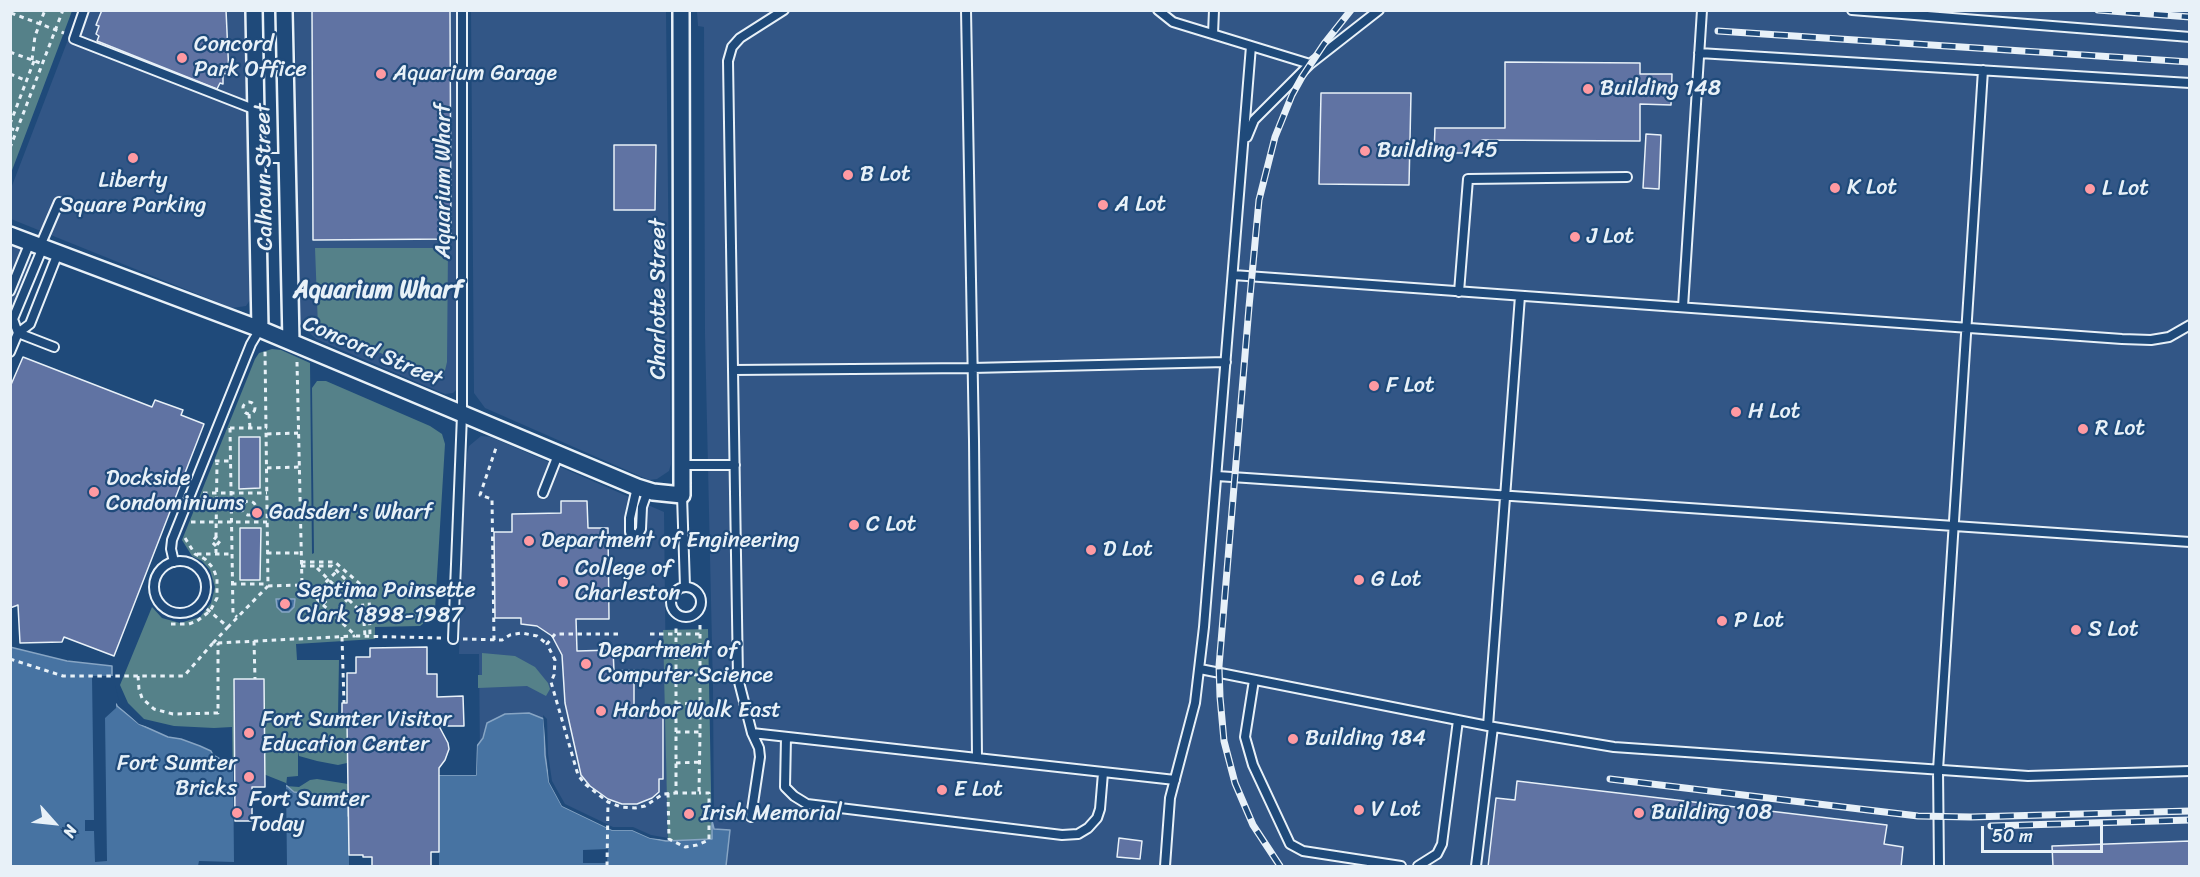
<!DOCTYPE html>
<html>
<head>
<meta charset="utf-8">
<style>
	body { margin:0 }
	#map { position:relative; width:2200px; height:877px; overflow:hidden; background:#1f4a7a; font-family:Sriracha,sans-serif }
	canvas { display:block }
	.frame { position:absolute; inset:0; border:12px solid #e8f1f8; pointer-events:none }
	.north { position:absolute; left:24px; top:793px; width:60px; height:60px; -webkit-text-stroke:4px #1f4a7a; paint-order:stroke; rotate:117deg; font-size:16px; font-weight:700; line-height:24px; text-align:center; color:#e8f1f8 }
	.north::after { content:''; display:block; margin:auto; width:21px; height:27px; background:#e8f1f8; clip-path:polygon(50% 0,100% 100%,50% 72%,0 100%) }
	.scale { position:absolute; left:1981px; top:826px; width:122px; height:27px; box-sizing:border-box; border:3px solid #e8f1f8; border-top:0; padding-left:8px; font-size:18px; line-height:21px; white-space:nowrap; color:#e8f1f8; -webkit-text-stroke:4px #1f4a7a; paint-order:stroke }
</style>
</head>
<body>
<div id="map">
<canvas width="2200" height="877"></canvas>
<div class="frame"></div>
<div class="north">N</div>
<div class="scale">50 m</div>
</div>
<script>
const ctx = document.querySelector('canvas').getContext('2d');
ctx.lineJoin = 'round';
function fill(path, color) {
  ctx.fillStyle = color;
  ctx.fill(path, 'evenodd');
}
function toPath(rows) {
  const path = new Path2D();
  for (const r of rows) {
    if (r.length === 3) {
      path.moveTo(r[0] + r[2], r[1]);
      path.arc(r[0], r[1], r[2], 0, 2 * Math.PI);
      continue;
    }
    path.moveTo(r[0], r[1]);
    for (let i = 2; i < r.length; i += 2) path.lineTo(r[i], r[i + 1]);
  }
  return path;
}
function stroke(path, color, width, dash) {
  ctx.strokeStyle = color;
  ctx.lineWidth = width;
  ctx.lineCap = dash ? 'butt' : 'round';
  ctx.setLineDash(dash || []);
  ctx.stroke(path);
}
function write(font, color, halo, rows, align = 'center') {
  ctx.font = font + ' Sriracha,sans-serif';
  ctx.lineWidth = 4.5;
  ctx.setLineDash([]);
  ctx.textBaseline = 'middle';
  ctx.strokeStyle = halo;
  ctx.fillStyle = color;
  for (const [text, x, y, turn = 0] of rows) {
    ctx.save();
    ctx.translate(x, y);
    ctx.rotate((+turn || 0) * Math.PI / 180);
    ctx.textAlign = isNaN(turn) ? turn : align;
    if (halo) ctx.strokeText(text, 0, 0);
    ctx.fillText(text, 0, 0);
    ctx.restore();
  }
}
const built = toPath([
	[79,11,249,11,252,297,246,306,232,308,11,219,10,191],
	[295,11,457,11,458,388,453,393,445,394,316,339,299,323],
	[471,11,666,11,671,464,669,471,657,479,649,480,485,408,474,393],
	[697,11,2189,11,2189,866,726,866,730,830,714,829,713,689,705,334,704,27,698,26],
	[11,245,28,252,33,260,11,319],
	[481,436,491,437,664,512,668,866,481,866,479,654,459,654,466,458,469,446]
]);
const green = toPath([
	[11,10,72,11,11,173,10,11],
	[315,248,448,248,447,362,443,379,318,327],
	[272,349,281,350,310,363,312,554,314,553,312,388,317,381,326,381,430,426,442,434,445,444,435,609,429,619,420,626,375,627,375,639,296,644,297,660,339,660,338,715,339,721,347,721,347,763,338,765,317,761,299,756,298,750,298,776,287,777,286,786,299,787,310,780,317,779,348,784,348,816,234,862,232,727,214,728,174,726,144,719,128,703,120,685,152,607,162,618,180,623,200,617,211,603,215,587,210,570,202,561,192,556,182,540,255,359,259,353],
	[708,629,712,843,668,843,663,630],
	[482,653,515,656,535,667,548,683,550,689,546,696,527,686,478,688,478,675,482,675]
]);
const water = toPath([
	[276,599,281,599,281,604,286,607,290,604,290,599,295,599,294,607,289,612,282,612,277,607,276,599],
	[10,647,67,661,112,666,112,685,117,706,139,724,168,737,181,739,200,746,211,751,213,755,234,767,287,786,294,792,302,793,312,799,320,801,348,803,348,816,429,814,429,775,476,775,477,746,483,738,487,723,505,714,529,713,544,719,545,755,549,782,562,806,612,830,632,830,650,838,666,841,712,839,712,820,714,829,730,830,726,866,11,866,10,647]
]);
const pier = toPath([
	[92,676,115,676,115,685,120,704,140,721,162,731,139,724,116,703,116,708,105,718,107,861,95,862,94,831,85,831,85,820,94,820],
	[543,715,547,719,548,754,552,781,565,804,613,827,633,827,651,835,668,838,668,840,650,838,632,830,612,830,562,806,549,782],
	[477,741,476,775,439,775,439,772,473,772,474,746],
	[233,762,286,783,287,866,198,866,199,861,234,862],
	[362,843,364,857,430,855,431,852,439,852,439,866,349,866,349,855],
	[608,849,607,863,583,863,583,850]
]);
const building = toPath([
	[102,10,226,10,229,75,223,73,223,84,220,83,217,89,97,41,99,36,96,34,99,26,96,25,102,10],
	[312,10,450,10,451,239,313,240,312,10],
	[1505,62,1640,63,1640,74,1672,74,1671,105,1640,104,1640,141,1482,140,1482,153,1434,153,1435,128,1505,128,1505,62],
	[1321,93,1411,93,1409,185,1319,184,1321,93],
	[1646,134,1661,135,1659,189,1643,188,1646,134],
	[614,145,656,145,655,210,614,210,614,145],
	[23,357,152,407,155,400,183,410,181,415,204,424,114,656,64,637,62,642,20,643,18,605,10,608,10,387,23,357],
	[239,437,260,437,260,488,239,489,239,437],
	[561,501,587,501,588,528,608,528,609,619,576,619,577,651,613,650,614,671,634,670,634,711,663,710,663,779,659,779,659,792,652,798,637,804,622,804,608,799,590,786,581,775,565,703,562,655,552,636,537,626,521,624,521,618,495,618,494,532,512,532,512,514,561,513,561,501],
	[240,528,261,528,260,580,240,580,240,528],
	[427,647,427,674,437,674,437,697,463,696,464,726,439,726,448,743,449,749,445,760,439,768,439,852,431,852,431,867,372,867,372,857,363,857,363,855,349,855,347,721,342,721,342,703,347,703,347,673,356,673,356,657,370,657,370,648,427,647],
	[234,679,264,679,265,787,252,787,252,821,235,821,234,679],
	[1517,781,1887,825,1884,844,1903,847,1901,867,1488,867,1496,798,1515,800,1517,781],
	[1119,838,1142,841,1140,859,1117,857,1119,838],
	[2190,841,2190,867,2053,867,2052,846,2190,841]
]);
const path = toPath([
	[11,13,64,33],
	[10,52,43,64],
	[32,60,35,36,45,10],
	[10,74,27,81],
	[10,124,34,61],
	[10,128,17,131],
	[10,148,63,10],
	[297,362,302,585,356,636,441,638],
	[249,408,6],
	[249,414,250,428],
	[230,428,267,428],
	[230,428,233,614,237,617],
	[267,434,298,433],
	[215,461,231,461],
	[267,468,299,467],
	[203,493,267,493],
	[249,508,7],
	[217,508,242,508],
	[191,522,267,522],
	[216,537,217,463],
	[216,546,212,542,216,537,220,541,216,546,216,553],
	[267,553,301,553],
	[197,554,231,554],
	[301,562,335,562,369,592,370,636],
	[301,566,332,566,362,596,365,636],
	[317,568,363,614],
	[232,584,267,584],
	[268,586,302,585],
	[313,595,337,571],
	[200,603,228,627,268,586,265,350],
	[323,604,347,581],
	[333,615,356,590],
	[171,624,189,624,197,621,210,611,217,598,217,578,213,568,205,559,195,554,185,538],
	[700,625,700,732,699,793,676,793,676,634,700,634],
	[618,634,555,634,547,644,555,660,554,675,551,682,578,775,585,784,599,795,608,802,621,807,635,808,645,806,663,794,676,793],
	[650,634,676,634,676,626],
	[342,637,344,703],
	[463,639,502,640,510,635,522,633,537,636,547,644],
	[494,640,492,499,480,495,497,445],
	[254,641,255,679],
	[213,643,228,627],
	[10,659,63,676,184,676,212,644,218,643,355,636],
	[676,674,700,675],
	[138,676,139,689,142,698,154,709,173,714,218,713,218,643],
	[676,704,700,703],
	[676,732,700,732],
	[676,763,700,762],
	[668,793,669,839,685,847,697,845,709,840,709,793,699,793],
	[607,866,608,802]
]);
const lane = toPath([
	[84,10,74,39,256,110],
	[966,10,974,441,977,757],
	[1158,10,1173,22,1310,64],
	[1852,10,2190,37],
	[1213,34,1214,10],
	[1699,53,2190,83],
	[1247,137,1254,120,1310,64,1379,10],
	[257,158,287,158],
	[40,246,59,202],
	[43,247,13,319,18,333,30,324,58,253],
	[1233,275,2122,339,2151,340,2169,337,2190,325],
	[10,291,30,242],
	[1459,292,1468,179,1627,177],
	[1683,307,1702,10],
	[10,352,18,333,54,347],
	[733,370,972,368,1226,362],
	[682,465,735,465],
	[1217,476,2190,542],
	[637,487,630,518,630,532,637,536,641,529,642,507,648,490],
	[543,493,558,455],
	[682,495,685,587],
	[180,587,26],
	[174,562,171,549,172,540,251,344,260,329],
	[686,602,15],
	[453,639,462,415,462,10],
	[1200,669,1488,726,1614,747,2028,776,2190,771],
	[1254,680,1245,737,1253,765,1290,844,1303,851,1401,866],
	[1488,726,1520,296],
	[752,733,1175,780],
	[786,737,785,787,794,796,807,804,1062,835,1078,834,1088,828,1097,818,1100,809,1103,773],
	[751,817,760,757,759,748,752,733,738,678,728,61,732,47,740,38,784,10],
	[1165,866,1170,798,1195,703,1204,627,1251,46],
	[1418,866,1437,854,1442,844,1458,720],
	[1476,866,1493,727],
	[1939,866,1938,770,1983,70]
]);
const street = toPath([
	[254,10,260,329],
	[284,10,291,342],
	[10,235,260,329,637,487,653,492,682,495,681,10]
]);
const rail = toPath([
	[2098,10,2190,17],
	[1718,31,2190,62],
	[1610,779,1918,816,1971,817,2190,811],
	[1991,826,2190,820],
	[1280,866,1253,825,1235,783,1224,741,1220,697,1219,666,1249,307,1259,200,1275,137,1292,95,1302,77,1324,44,1351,10]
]);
const markers = [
	[182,58,6,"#ff9aa2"],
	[381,74,6,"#ff9aa2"],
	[1588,89,6,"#ff9aa2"],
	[1365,151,6,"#ff9aa2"],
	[133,158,6,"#ff9aa2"],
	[848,175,6,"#ff9aa2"],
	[1835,188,6,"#ff9aa2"],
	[2090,189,6,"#ff9aa2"],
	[1103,205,6,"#ff9aa2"],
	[1575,237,6,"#ff9aa2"],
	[1374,386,6,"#ff9aa2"],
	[1736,412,6,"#ff9aa2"],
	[2083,429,6,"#ff9aa2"],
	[94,492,6,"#ff9aa2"],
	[257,513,6,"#ff9aa2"],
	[854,525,6,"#ff9aa2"],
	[529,541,6,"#ff9aa2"],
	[1091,550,6,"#ff9aa2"],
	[1359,580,6,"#ff9aa2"],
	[563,582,6,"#ff9aa2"],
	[285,604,6,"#ff9aa2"],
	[1722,621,6,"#ff9aa2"],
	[2076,630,6,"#ff9aa2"],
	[586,664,6,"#ff9aa2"],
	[601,711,6,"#ff9aa2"],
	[249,733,6,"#ff9aa2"],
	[1293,739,6,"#ff9aa2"],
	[249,777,6,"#ff9aa2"],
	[942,790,6,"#ff9aa2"],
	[1359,810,6,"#ff9aa2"],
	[237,813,6,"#ff9aa2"],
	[1639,813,6,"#ff9aa2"],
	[689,814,6,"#ff9aa2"]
];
const poiNames = [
	["Concord",194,45],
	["Park Office",194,70],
	["Aquarium Garage",393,74],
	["Building 148",1600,89],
	["Building 145",1377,151],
	["B Lot",860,175],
	["Liberty",133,181,"center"],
	["Square Parking",133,206,"center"],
	["K Lot",1847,188],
	["L Lot",2102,189],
	["A Lot",1115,205],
	["J Lot",1587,237],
	["F Lot",1386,386],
	["H Lot",1748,412],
	["R Lot",2095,429],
	["Dockside",106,479],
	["Condominiums",106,504],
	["Gadsden's Wharf",269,513],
	["C Lot",866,525],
	["Department of Engineering",541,541],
	["D Lot",1103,550],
	["College of",575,569],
	["Charleston",575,594],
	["G Lot",1371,580],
	["Septima Poinsette",297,591],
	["Clark 1898-1987",297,616],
	["P Lot",1734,621],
	["S Lot",2088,630],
	["Department of",598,651],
	["Computer Science",598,676],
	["Harbor Walk East",613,711],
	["Fort Sumter Visitor",261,720],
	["Education Center",261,745],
	["Building 184",1305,739],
	["Fort Sumter",237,764,"right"],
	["Bricks",237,789,"right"],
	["E Lot",954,790],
	["Fort Sumter",249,800],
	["Today",249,825],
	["V Lot",1371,810],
	["Building 108",1651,813],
	["Irish Memorial",701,814]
];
const streetNames = [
	["Calhoun Street",265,177,-91],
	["Aquarium Wharf",444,181,-90],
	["Charlotte Street",659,299,-90],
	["Concord Street",372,352,23]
];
const neighbourhoodNames = [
	["Aquarium Wharf",378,291]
];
fill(built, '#325686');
fill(green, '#558189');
fill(water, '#4773a2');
stroke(water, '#87a5c4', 1.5);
fill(pier, '#1f4a7a');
fill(building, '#6073a3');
stroke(building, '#e8f1f8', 1.5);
stroke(lane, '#e8f1f8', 12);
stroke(street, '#e8f1f8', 20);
stroke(path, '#e8f1f8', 3, [4.5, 4.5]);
stroke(lane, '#1f4a7a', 8);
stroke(street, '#1f4a7a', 15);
stroke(rail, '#e8f1f8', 7);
stroke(rail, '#1f4a7a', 4.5, [14]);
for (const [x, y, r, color] of markers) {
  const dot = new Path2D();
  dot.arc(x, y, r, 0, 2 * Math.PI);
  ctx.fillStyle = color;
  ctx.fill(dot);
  stroke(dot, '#1f4a7a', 2);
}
write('22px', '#e8f1f8', '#1f4a7a', poiNames, 'left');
write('22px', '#e8f1f8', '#1f4a7a', streetNames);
write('bold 24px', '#e8f1f8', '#1f4a7a', neighbourhoodNames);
</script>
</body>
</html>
